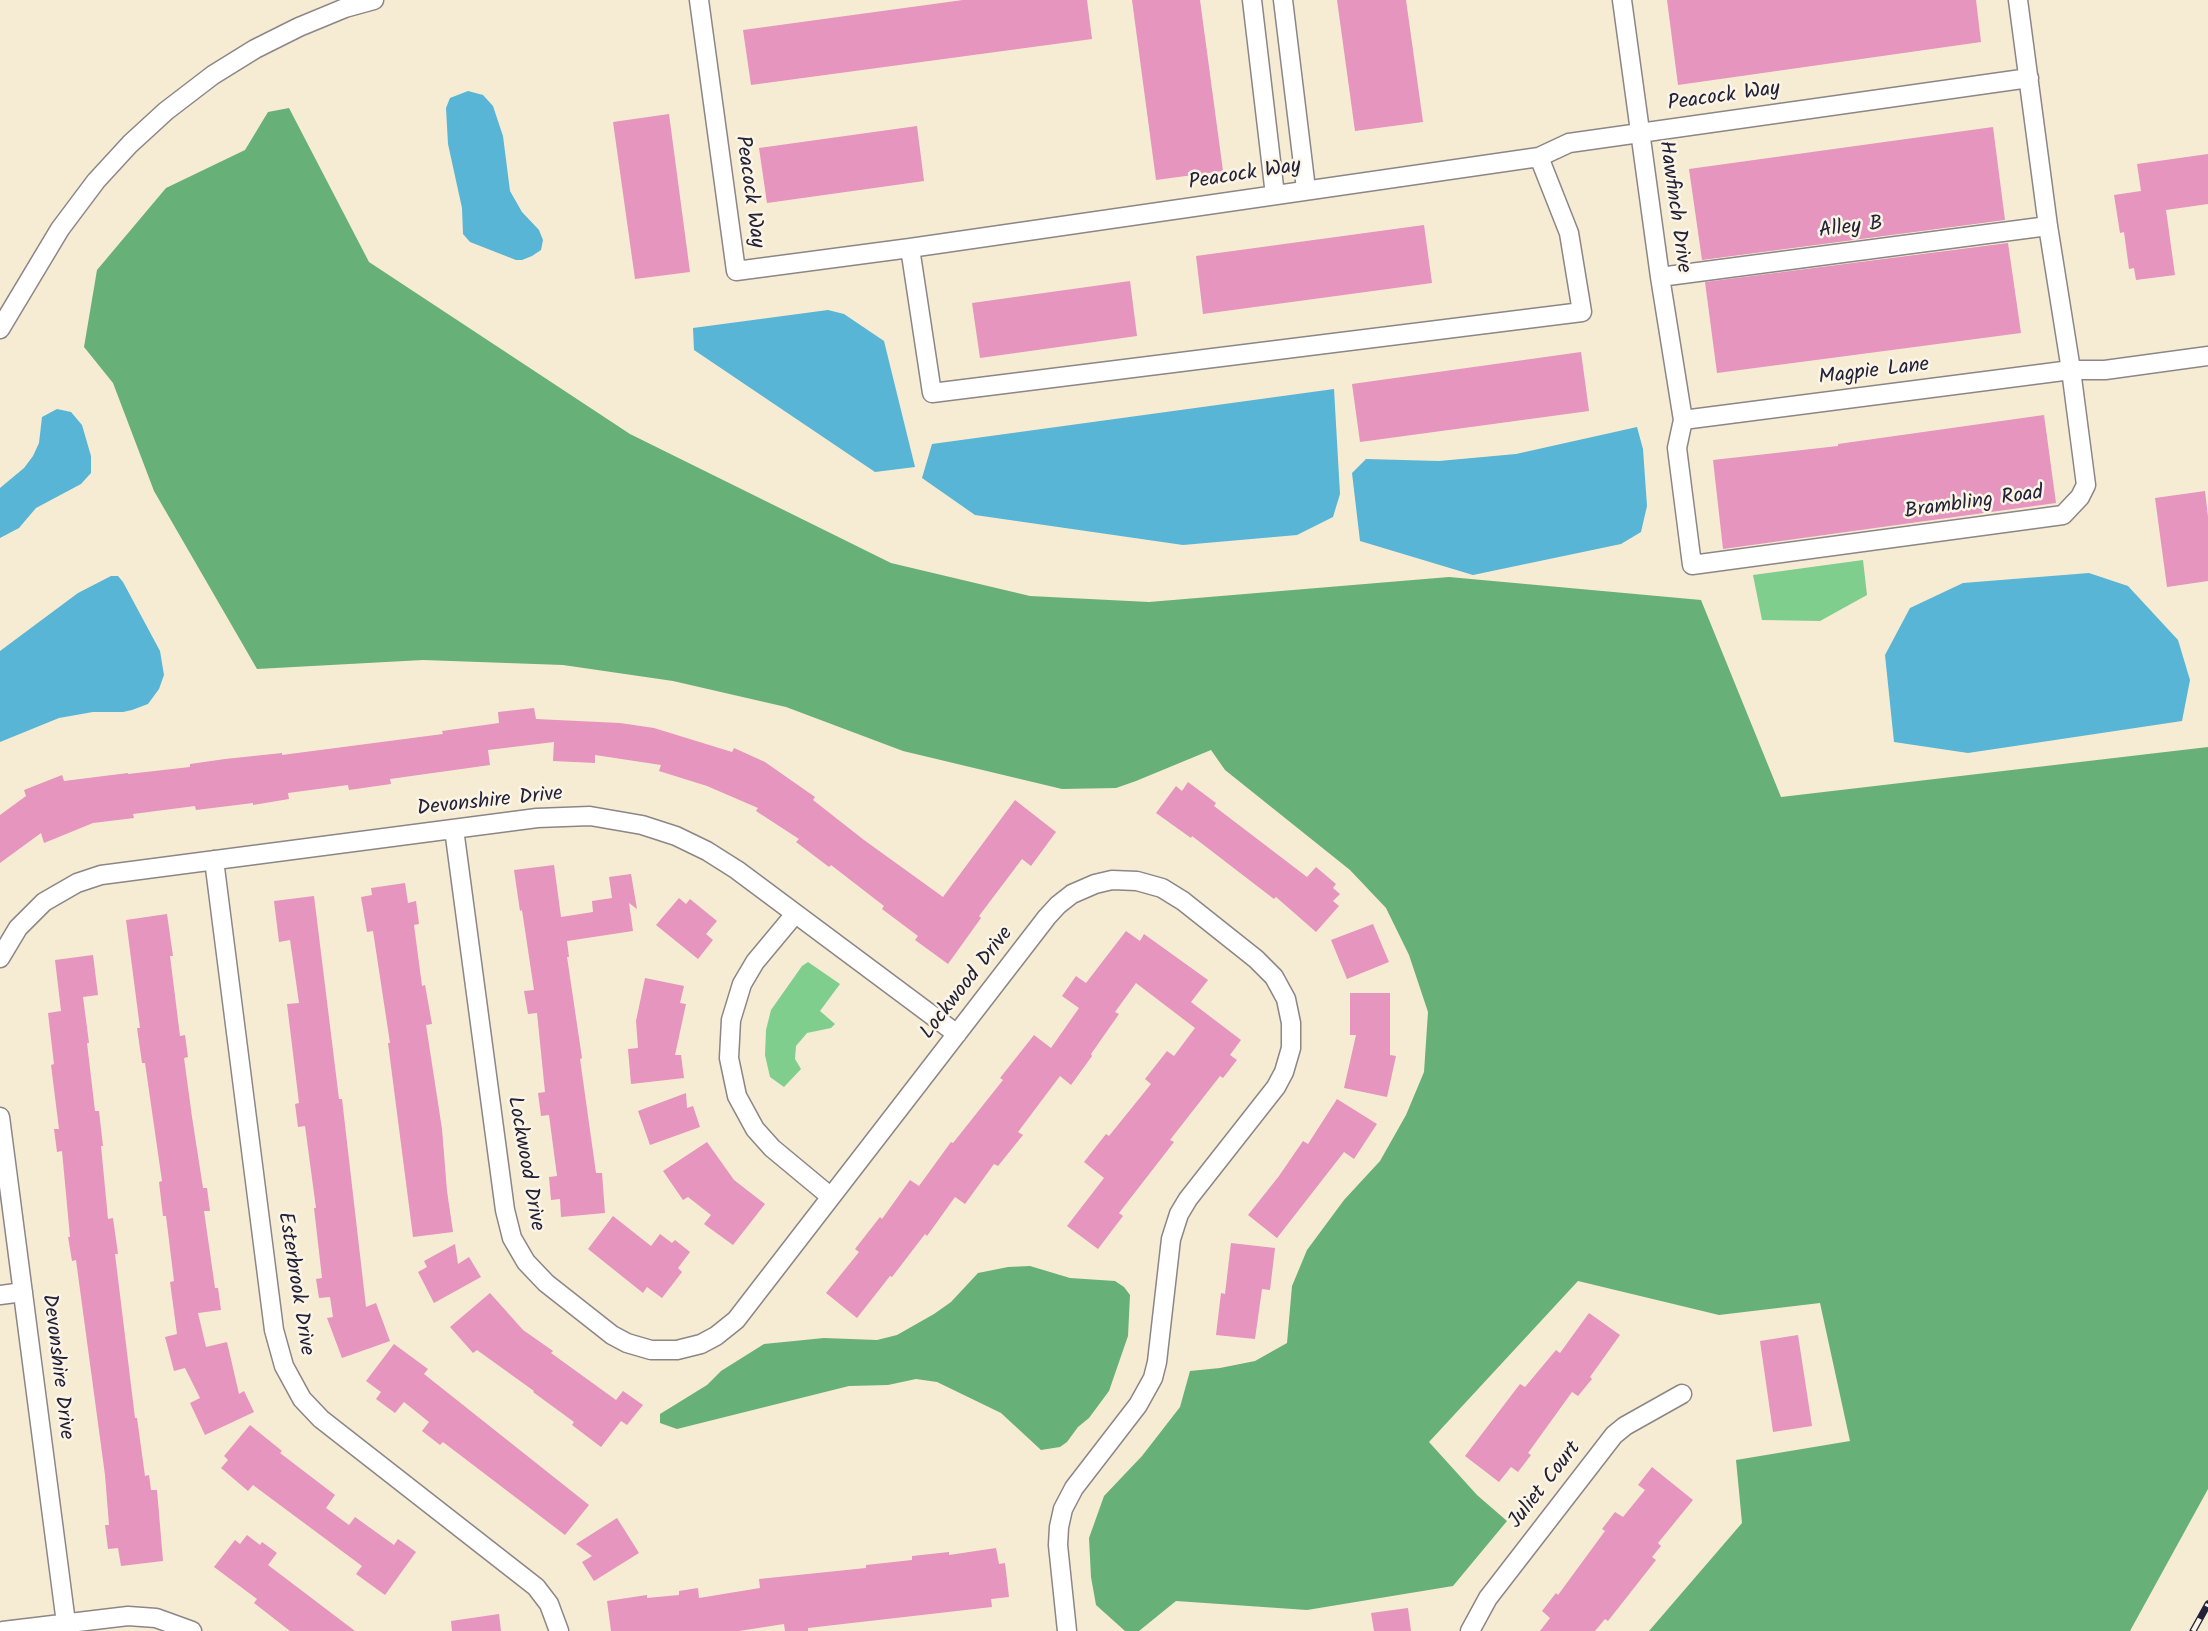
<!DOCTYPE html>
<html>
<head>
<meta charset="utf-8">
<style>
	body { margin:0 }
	canvas { display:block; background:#f6ebd3 }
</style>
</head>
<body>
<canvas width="2208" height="1631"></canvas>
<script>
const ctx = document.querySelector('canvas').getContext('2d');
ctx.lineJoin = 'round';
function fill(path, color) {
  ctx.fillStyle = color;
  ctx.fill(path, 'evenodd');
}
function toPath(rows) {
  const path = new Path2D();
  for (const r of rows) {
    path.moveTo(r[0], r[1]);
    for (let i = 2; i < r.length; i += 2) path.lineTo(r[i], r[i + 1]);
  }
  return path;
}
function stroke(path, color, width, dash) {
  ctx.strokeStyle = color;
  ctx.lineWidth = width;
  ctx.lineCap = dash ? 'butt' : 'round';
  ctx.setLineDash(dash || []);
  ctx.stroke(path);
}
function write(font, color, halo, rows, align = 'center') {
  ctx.font = font + ' Kalam,sans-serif';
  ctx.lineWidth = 5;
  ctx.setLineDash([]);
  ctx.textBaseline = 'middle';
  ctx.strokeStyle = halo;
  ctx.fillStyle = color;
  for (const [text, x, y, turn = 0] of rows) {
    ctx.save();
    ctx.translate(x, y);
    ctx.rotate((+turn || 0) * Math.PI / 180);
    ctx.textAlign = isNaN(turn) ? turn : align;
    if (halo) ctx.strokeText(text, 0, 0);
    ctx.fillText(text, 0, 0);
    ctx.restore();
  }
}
const green = toPath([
	[1863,560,1867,595,1820,621,1762,620,1753,575],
	[808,962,840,984,820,1011,835,1024,831,1028,807,1033,796,1046,795,1059,801,1069,784,1087,770,1077,765,1055,766,1030,771,1010,802,966]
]);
const forest = toPath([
	[289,108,369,262,630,434,891,563,1030,596,1149,602,1449,577,1701,600,1781,797,2208,747,2208,1489,2130,1631,1649,1631,1742,1523,1736,1460,1850,1441,1820,1303,1719,1315,1578,1281,1429,1442,1477,1495,1507,1521,1453,1586,1307,1610,1176,1601,1139,1631,1125,1631,1096,1605,1091,1577,1089,1538,1104,1496,1142,1456,1180,1407,1190,1371,1220,1368,1255,1361,1287,1343,1292,1286,1307,1250,1344,1200,1380,1161,1406,1115,1424,1072,1428,1012,1409,955,1386,908,1350,870,1225,770,1211,750,1136,781,1116,788,1062,789,903,751,786,707,673,681,563,665,423,660,257,669,154,491,113,383,84,347,97,270,166,188,245,150,268,112],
	[1030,1266,1070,1278,1115,1281,1124,1287,1130,1295,1128,1336,1109,1391,1089,1418,1078,1427,1067,1442,1060,1447,1041,1450,1001,1413,937,1382,916,1379,888,1385,849,1386,677,1429,660,1423,660,1414,707,1385,721,1371,764,1344,824,1338,877,1340,897,1335,934,1314,951,1302,978,1273,1008,1267]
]);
const water = toPath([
	[468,91,483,95,493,106,503,136,510,191,522,212,539,230,543,240,541,250,532,256,522,260,516,260,470,242,463,234,462,208,448,144,446,108,450,98],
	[828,310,844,314,884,341,915,467,875,472,694,350,693,328],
	[1334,389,1340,494,1333,517,1297,535,1183,545,975,515,922,478,932,444],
	[57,409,71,412,82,425,91,456,91,473,81,484,36,508,19,528,0,538,0,488,24,468,33,456,39,443,42,417],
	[1637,427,1643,449,1647,506,1641,532,1621,544,1473,575,1360,541,1352,473,1366,459,1439,461,1516,454],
	[2089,573,2128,586,2178,640,2190,680,2182,721,1968,753,1894,742,1885,655,1910,608,1963,583],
	[111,576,118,576,123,582,160,651,164,675,159,689,148,704,132,710,123,712,93,712,59,718,0,742,0,651,78,593]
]);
const building = toPath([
	[963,0,1087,0,1092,39,751,85,743,30],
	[1132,0,1200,0,1223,171,1156,180],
	[1337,0,1406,0,1423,122,1355,131],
	[1667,0,1976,0,1981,42,1678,85],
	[669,114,690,272,635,279,613,122],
	[917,126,924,181,767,203,759,148],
	[1993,127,2005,220,1702,260,1689,169],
	[2208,154,2208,204,2166,210,2175,275,2136,280,2134,268,2129,269,2124,232,2120,233,2114,195,2141,191,2137,164],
	[1424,225,1432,283,1203,314,1196,256],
	[2008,243,2021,333,1717,373,1705,282],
	[1130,281,1137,336,980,358,972,303],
	[1581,352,1589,411,1360,442,1352,384],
	[2044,415,2056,503,1723,549,1713,460,1838,446,1838,444],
	[2205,491,2208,517,2208,581,2167,587,2155,498],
	[534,708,536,719,620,723,654,728,732,752,734,748,765,762,815,797,813,800,864,840,943,897,1015,800,1056,832,1031,866,1022,859,979,916,981,918,948,964,915,940,918,936,882,909,884,906,831,865,829,867,796,842,799,839,756,811,758,808,707,786,659,771,661,765,595,755,595,763,553,761,554,742,488,750,490,765,390,779,391,784,349,790,348,785,288,793,289,799,253,805,253,803,196,810,195,806,133,814,134,818,93,823,44,843,41,833,0,863,0,815,26,796,24,790,62,775,64,781,128,773,128,774,190,767,190,764,225,759,282,753,282,755,443,734,442,731,499,723,498,712],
	[1188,782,1216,803,1214,806,1307,877,1316,867,1336,884,1333,888,1340,894,1333,901,1339,906,1316,932,1276,897,1274,899,1192,836,1191,838,1156,813,1176,786,1182,791],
	[554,865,561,917,593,912,592,901,612,898,609,877,631,874,637,909,629,903,633,931,567,941,569,957,567,957,582,1058,580,1059,596,1173,602,1173,605,1213,561,1217,560,1199,551,1200,549,1177,557,1176,549,1115,541,1116,538,1093,545,1092,537,1013,528,1014,524,991,534,990,522,910,520,911,514,870],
	[405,883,408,903,416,901,419,924,414,925,422,986,425,985,432,1024,426,1025,442,1129,447,1191,453,1232,413,1237,388,1043,390,1043,373,931,367,932,361,897,372,895,371,888],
	[314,896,339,1099,342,1099,366,1307,376,1303,390,1341,342,1358,327,1318,333,1317,330,1297,319,1298,316,1279,322,1278,314,1208,316,1208,305,1126,298,1127,295,1104,299,1103,287,1004,299,1003,290,940,279,942,274,901],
	[679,898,686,904,690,899,717,921,706,934,713,940,698,959,656,925],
	[167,914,173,956,170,956,180,1036,185,1035,188,1057,184,1058,192,1117,203,1188,207,1188,210,1211,204,1211,215,1288,218,1288,221,1310,198,1313,206,1347,227,1342,239,1394,244,1391,254,1412,205,1435,190,1403,200,1398,185,1368,174,1371,165,1337,177,1334,170,1282,174,1281,166,1216,163,1216,159,1182,162,1181,145,1063,142,1063,137,1028,140,1028,126,920],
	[1373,924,1389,962,1347,979,1331,940],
	[1126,931,1140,941,1144,934,1208,980,1191,1002,1241,1040,1230,1055,1237,1060,1223,1078,1220,1076,1170,1140,1174,1142,1119,1213,1123,1216,1098,1249,1067,1226,1104,1178,1084,1162,1106,1134,1109,1136,1151,1084,1145,1079,1167,1051,1174,1056,1195,1028,1136,983,1115,1012,1119,1014,1091,1054,1092,1056,1071,1085,1060,1076,1018,1132,1023,1135,998,1166,994,1164,965,1204,955,1197,927,1236,925,1234,892,1277,890,1276,857,1318,826,1293,859,1252,855,1249,880,1217,882,1219,910,1180,919,1186,951,1142,953,1143,1003,1080,1000,1078,1034,1035,1051,1048,1079,1008,1062,996,1076,976,1086,983],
	[93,955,98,995,83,997,89,1043,87,1043,95,1111,99,1111,103,1146,101,1146,108,1219,113,1218,118,1254,115,1254,135,1418,137,1418,145,1476,149,1475,151,1490,157,1490,163,1561,121,1566,118,1548,108,1549,105,1525,109,1525,105,1475,76,1260,72,1261,68,1237,70,1237,62,1151,57,1152,54,1129,59,1129,51,1065,54,1064,48,1013,61,1011,55,960],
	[645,978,684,986,680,1003,686,1004,675,1055,681,1055,684,1078,631,1084,628,1049,638,1048,636,1021],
	[1350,993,1390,993,1390,1055,1396,1056,1387,1097,1344,1088,1356,1035,1350,1035],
	[686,1093,687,1108,693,1106,700,1127,650,1145,638,1111],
	[1337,1099,1377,1124,1354,1159,1344,1152,1277,1238,1248,1215,1279,1176,1303,1141,1308,1144],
	[707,1142,734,1180,765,1204,733,1245,704,1224,711,1215,688,1197,683,1200,663,1171],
	[613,1216,651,1246,660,1234,672,1243,675,1240,690,1252,678,1268,682,1272,662,1298,647,1287,643,1293,588,1249],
	[1231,1243,1275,1248,1270,1290,1262,1289,1255,1339,1216,1335,1221,1293,1225,1294],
	[455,1244,458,1264,469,1257,481,1277,434,1303,418,1272,427,1267,424,1261],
	[490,1293,523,1330,553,1351,551,1353,616,1400,623,1391,643,1405,627,1425,621,1421,601,1447,572,1425,574,1422,533,1392,534,1391,477,1350,473,1353,450,1327],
	[1589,1313,1620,1335,1590,1377,1592,1379,1578,1396,1572,1392,1528,1453,1531,1455,1518,1472,1511,1467,1499,1482,1465,1456,1520,1384,1525,1387,1556,1350,1560,1353],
	[1798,1335,1812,1426,1773,1432,1760,1341],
	[394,1344,428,1369,424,1374,589,1505,565,1535,443,1442,440,1445,422,1431,429,1422,404,1402,395,1413,376,1399,381,1392,366,1381],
	[250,1425,282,1451,280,1453,335,1495,326,1508,349,1525,355,1517,394,1545,398,1539,416,1552,385,1595,356,1574,362,1566,253,1485,248,1491,221,1468,228,1460,224,1456],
	[1652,1467,1693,1500,1658,1543,1661,1546,1652,1557,1656,1560,1608,1621,1605,1619,1595,1631,1540,1631,1550,1618,1542,1611,1556,1593,1558,1595,1605,1531,1602,1529,1615,1512,1623,1517,1645,1490,1638,1485],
	[617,1518,639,1553,594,1581,582,1562,592,1556,576,1544],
	[247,1535,260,1545,262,1542,277,1553,268,1565,355,1631,290,1631,254,1603,257,1599,214,1567,235,1540,240,1544],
	[996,1548,999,1564,1005,1563,1009,1597,991,1599,992,1607,808,1628,808,1631,785,1631,784,1624,739,1631,611,1631,607,1601,647,1595,647,1598,679,1595,679,1591,698,1588,699,1598,760,1588,759,1579,866,1568,866,1565,912,1560,912,1556,949,1552,949,1555],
	[1408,1608,1411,1631,1374,1631,1371,1613],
	[499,1614,501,1631,452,1631,451,1621]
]);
const minor = toPath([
	[699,0,736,271,910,248,1539,157,1569,143,2029,78],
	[1252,0,1275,195],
	[1283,0,1306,189],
	[1622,0,1660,277,1683,420,1677,448,1692,565,2063,515,2080,497,2086,485,2071,370,2048,226,2018,0],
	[910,248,932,393,1582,312,1569,233,1539,157],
	[1660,277,2048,226],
	[0,329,60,229,96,181,130,144,166,111,213,75,255,49,299,27,345,8,374,0],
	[1683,420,2071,370,2105,370,2208,356],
	[454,829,505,1210,512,1238,526,1262,546,1283,612,1335,627,1343,651,1350,677,1350,701,1344,716,1336,736,1320,1047,917,1058,905,1072,894,1095,884,1112,880,1137,881,1162,888,1183,901,1256,959,1274,977,1286,999,1291,1023,1291,1048,1284,1072,1276,1087,1188,1199,1179,1214,1171,1239,1157,1362,1153,1378,1138,1405,1074,1488,1063,1509,1059,1527,1058,1545,1067,1631],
	[214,860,274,1330,284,1366,302,1399,321,1419,536,1587,549,1604,559,1631],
	[795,914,755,962,742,984,731,1020,729,1058,737,1096,755,1129,772,1148,831,1197],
	[0,958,18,928,44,902,77,883,101,875,537,818,590,816,642,825,676,836,707,851,737,870,957,1034],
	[0,1117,66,1623],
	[0,1295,23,1292],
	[3,1631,128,1616,156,1618,192,1631],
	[1470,1631,1488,1598,1614,1435,1625,1426,1682,1394]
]);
const rail = toPath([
	[2193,1631,2208,1604]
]);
const streetNames = [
	["Peacock Way",1724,98,-8],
	["Peacock Way",1245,176,-9],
	["Peacock Way",748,192,82],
	["Hawfinch Drive",1673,207,82],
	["Alley B",1851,229,-7],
	["Magpie Lane",1874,373,-7],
	["Brambling Road",1974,504,-8],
	["Devonshire Drive",490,803,-6],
	["Lockwood Drive",968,984,-52],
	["Lockwood Drive",524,1164,80],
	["Esterbrook Drive",294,1284,81],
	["Devonshire Drive",56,1367,83],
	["Juliet Court",1546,1486,-52]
];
fill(green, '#7fce8e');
fill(forest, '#67b179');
fill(water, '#58b5d6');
fill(building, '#e595be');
stroke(minor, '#8c8687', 21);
stroke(minor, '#fff', 18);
stroke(rail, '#22223b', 7);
stroke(rail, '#fcf5e5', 4.5, [14]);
write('21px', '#22223b', '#fcf5e5', streetNames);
</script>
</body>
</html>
